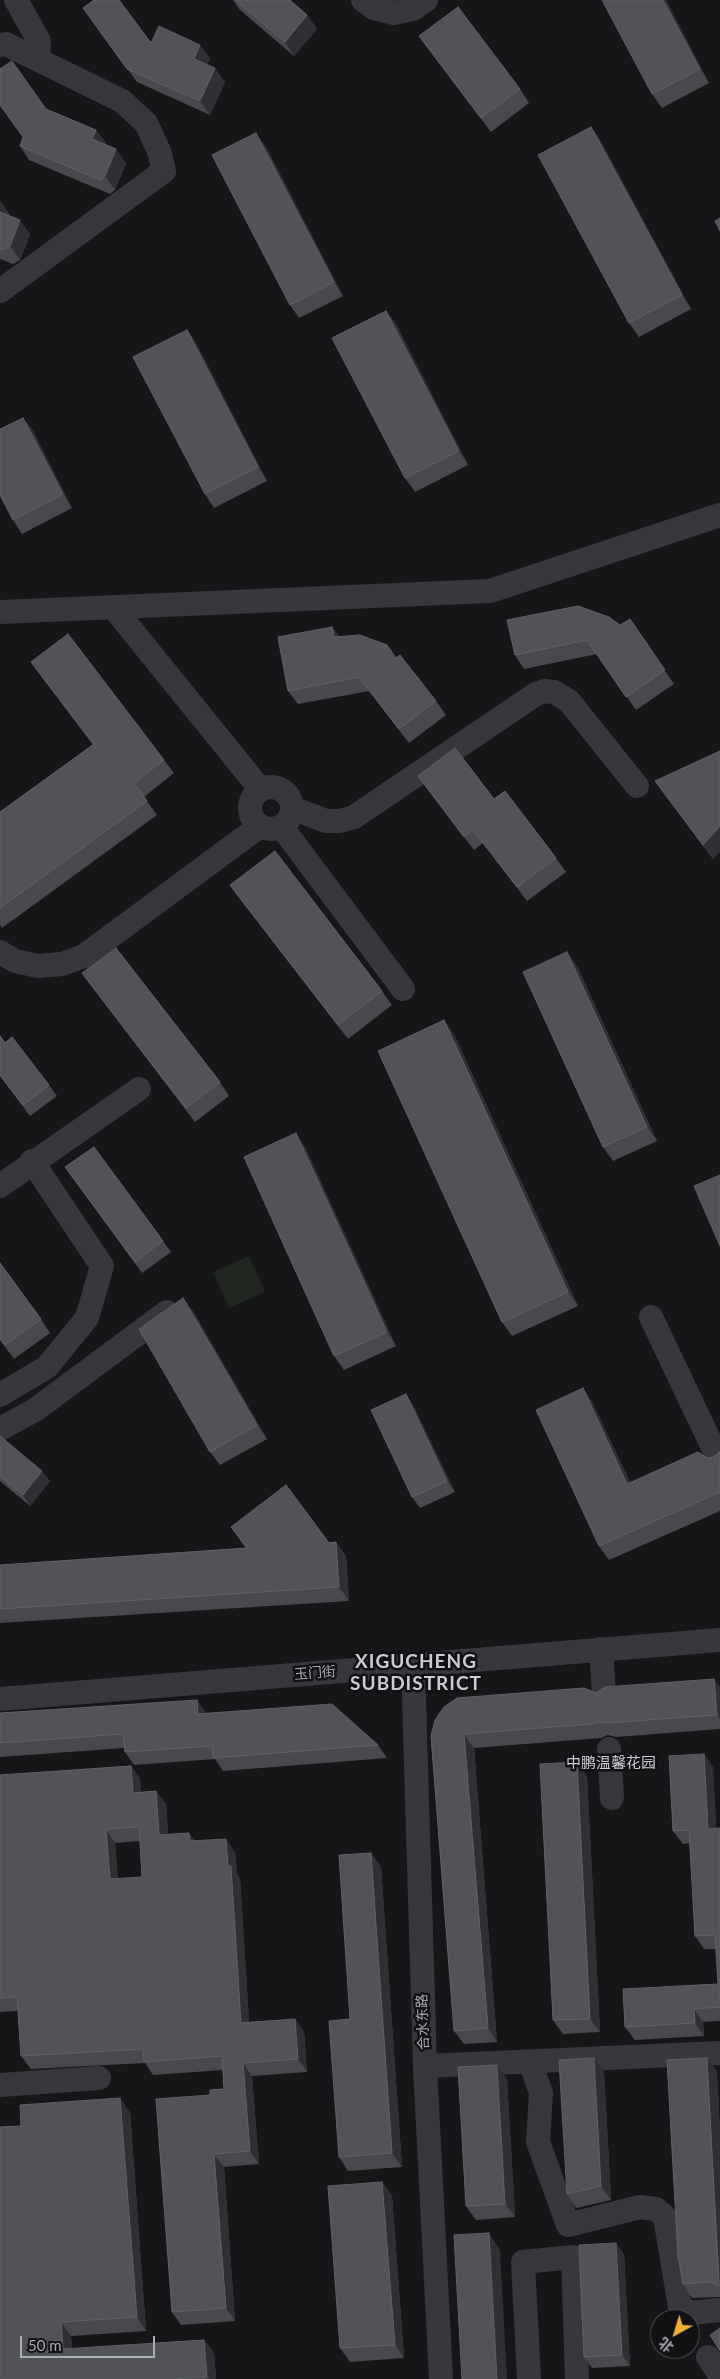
<!DOCTYPE html>
<html>
<head>
<meta charset="utf-8">
<style>
	body { margin:0 }
	#map { position:relative; width:720px; height:2379px; overflow:hidden; background:#161618; font-family:Lato,"Noto Sans SC",sans-serif }
	canvas { display:block }
	.north { position:absolute; left:650px; top:2309px; width:50px; height:50px; box-sizing:border-box; background:#111113; border:1px solid #4d4f55; border-radius:50%; rotate:219deg; font-size:14px; font-weight:700; line-height:20px; text-align:center; color:#a8adb8 }
	.north::after { content:''; display:block; margin:auto; width:18px; height:22px; background:#f2b134; clip-path:polygon(50% 0,100% 100%,50% 72%,0 100%) }
	.scale { position:absolute; left:20px; top:2336px; width:135px; height:22px; box-sizing:border-box; border:2px solid #a8adb8; border-top:0; padding-left:6px; font-size:15px; line-height:18px; white-space:nowrap; color:#a8adb8; -webkit-text-stroke:4px #111113; paint-order:stroke }
</style>
</head>
<body>
<div id="map">
<canvas width="720" height="2379"></canvas>
<div class="north">北</div>
<div class="scale">50 m</div>
</div>
<script>
const ctx = document.querySelector('canvas').getContext('2d');
ctx.lineJoin = 'round';
function fill(path, color) {
  ctx.fillStyle = color;
  ctx.fill(path, 'evenodd');
}
function toPath(rows) {
  const path = new Path2D();
  for (const r of rows) {
    if (r.length === 3) {
      path.moveTo(r[0] + r[2], r[1]);
      path.arc(r[0], r[1], r[2], 0, 2 * Math.PI);
      continue;
    }
    path.moveTo(r[0], r[1]);
    for (let i = 2; i < r.length; i += 2) path.lineTo(r[i], r[i + 1]);
  }
  return path;
}
function stroke(path, color, width, dash) {
  ctx.strokeStyle = color;
  ctx.lineWidth = width;
  ctx.lineCap = dash ? 'butt' : 'round';
  ctx.setLineDash(dash || []);
  ctx.stroke(path);
}
function write(font, color, halo, rows, align = 'center') {
  ctx.font = font + ' Lato,"Noto Sans SC",sans-serif';
  ctx.lineWidth = 5;
  ctx.setLineDash([]);
  ctx.textBaseline = 'middle';
  ctx.strokeStyle = halo;
  ctx.fillStyle = color;
  for (const [text, x, y, turn = 0] of rows) {
    ctx.save();
    ctx.translate(x, y);
    ctx.rotate((+turn || 0) * Math.PI / 180);
    ctx.textAlign = isNaN(turn) ? turn : align;
    if (halo) ctx.strokeText(text, 0, 0);
    ctx.fillText(text, 0, 0);
    ctx.restore();
  }
}
const green = toPath([
	[249,1256,265,1292,229,1308,213,1272]
]);
const minor = toPath([
	[16,0,39,41,38,59],
	[363,0,374,8,394,13,413,9,426,0],
	[0,45,6,44,122,101,146,123,159,151,164,171,0,291],
	[113,607,261,790],
	[0,612,490,591,720,515],
	[271,808,21],
	[292,808,326,821,340,821,354,817,536,694,545,691,554,692,569,701,637,786],
	[281,826,403,989],
	[0,952,15,961,38,966,62,964,84,956,260,826],
	[0,1186,139,1089],
	[651,1317,718,1458],
	[0,1395,47,1367,87,1318,102,1266,32,1161],
	[0,1429,35,1410,167,1312],
	[601,1649,604,1693],
	[413,1665,425,2066,441,2379],
	[0,1699,720,1640],
	[609,1749,612,1798],
	[530,2062,541,2093,538,2142,568,2225,640,2207,656,2209,665,2217,680,2307,692,2313,720,2310],
	[425,2066,720,2053],
	[0,2085,99,2078],
	[708,2357,720,2375],
	[529,2379,523,2262,573,2257,577,2379]
]);
const wall = toPath([
	[233,0,290,0,307,15,317,29,294,56,240,10],
	[666,0,709,83,662,108,652,94],
	[83,8,151,43,210,58,207,65,225,82,210,115,137,82],
	[419,36,520,89,529,103,491,132],
	[46,109,96,130,106,143,105,145,126,163,115,190,110,194,29,160,20,146],
	[591,127,600,140,691,309,639,337,629,323],
	[266,147,343,296,299,318,290,305],
	[0,201,10,215,9,216,30,234,20,260,13,264,0,259],
	[386,311,396,324,468,465,415,492,405,478],
	[187,330,196,343,267,481,214,508,205,494],
	[23,418,33,431,72,508,22,534,13,520],
	[630,619,674,684,636,710,597,654,524,669,515,655,620,625],
	[332,627,339,636,396,658,436,701,446,715,409,743,369,691,298,704,288,691],
	[31,662,164,760,174,773,144,797,157,815,2,928,0,925,0,812,93,745,41,676],
	[720,751,720,851,713,859,655,781],
	[418,776,494,799,556,858,566,872,527,901,483,843,474,850],
	[230,885,382,991,392,1005,348,1039,240,899],
	[577,966,657,1141,613,1161,603,1147],
	[82,973,220,1082,229,1096,195,1122,92,987],
	[454,1034,578,1306,512,1336,502,1322],
	[0,1036,5,1043,49,1085,57,1096,30,1116,0,1076],
	[305,1147,396,1346,344,1370,334,1356],
	[65,1167,163,1241,171,1252,142,1273],
	[193,1311,267,1439,220,1465,210,1452],
	[41,1319,50,1333,14,1359,0,1340],
	[583,1388,592,1402,630,1482,707,1458,714,1457,720,1451,720,1511,609,1560,599,1546],
	[413,1405,455,1492,420,1508,412,1497],
	[0,1436,50,1481,30,1506,0,1481],
	[231,1527,329,1543,336,1542,346,1556,349,1601,0,1623,0,1565,246,1548],
	[714,1679,720,1687,720,1729,616,1737,608,1735,601,1738,474,1748,497,2042,464,2044,454,2031,431,1736,596,1693],
	[197,1700,206,1714,378,1745,387,1758,223,1771,215,1759,134,1765,125,1752,124,1748,0,1757,0,1713],
	[704,1754,713,1767,716,1828,720,1828,720,2021,703,2022,704,2036,635,2040,625,2027,718,1984,716,1949,704,1949,695,1936,690,1843,683,1844,673,1831],
	[577,1762,587,1776,600,2032,563,2034,553,2020],
	[131,1766,140,1779,141,1792,156,1791,166,1804,168,1834,189,1833,195,1841,235,1852,237,1874,240,1879,249,2022,295,2019,304,2032,307,2072,252,2076,259,2164,224,2167,235,2321,181,2325,172,2312,210,2095,224,2089,223,2070,153,2075,145,2063,31,2069,21,2056,18,2011,0,2012,0,1775],
	[140,1841,142,1877,118,1879,115,1843],
	[371,1853,381,1867,402,2167,348,2171,339,2157,350,2019],
	[707,2058,717,2072,720,2134,720,2297,692,2298,683,2284],
	[604,2072,611,2200,576,2208,567,2194],
	[507,2079,515,2217,476,2220,466,2206],
	[130,2112,146,2331,71,2336,72,2349,204,2340,214,2353,216,2379,0,2379,21,2126],
	[382,2182,392,2196,404,2358,350,2362,340,2348],
	[624,2254,630,2366,592,2368,584,2357]
]);
const shadedWall = toPath([
	[663,0,666,0,709,83,700,69],
	[307,15,317,29,294,56,285,42],
	[200,45,210,58,203,73,194,59],
	[215,68,225,82,210,115,200,101],
	[591,127,600,140,691,309,682,295],
	[96,130,106,143,101,153,92,139],
	[256,133,266,147,343,296,334,282],
	[116,149,126,163,115,190,105,176],
	[0,201,10,215,6,224,0,216],
	[20,220,30,234,20,260,10,246],
	[386,311,396,324,468,465,459,451],
	[187,330,196,343,267,481,258,467],
	[23,418,33,431,72,508,63,494],
	[332,627,342,641,334,637],
	[720,826,720,851,713,859,703,845],
	[567,952,577,966,657,1141,647,1127],
	[444,1020,454,1034,578,1306,568,1292],
	[296,1133,305,1147,396,1346,387,1332],
	[183,1298,193,1311,267,1439,257,1425],
	[583,1388,592,1402,637,1497,627,1484],
	[406,1394,413,1405,455,1492,447,1481],
	[42,1471,50,1481,30,1506,23,1495],
	[336,1542,346,1556,349,1601,339,1587],
	[714,1679,720,1687,720,1719,717,1715],
	[197,1700,206,1713,207,1728,198,1714],
	[464,1734,474,1748,497,2042,488,2028],
	[704,1754,713,1767,717,1842,708,1829],
	[577,1762,587,1776,600,2032,590,2019],
	[131,1766,140,1779,142,1806,133,1793],
	[156,1791,166,1804,169,1848,159,1835],
	[106,1829,115,1843,119,1893,110,1879],
	[189,1833,198,1846,190,1841],
	[226,1839,235,1852,237,1874,240,1879,250,2036,241,2023],
	[371,1853,381,1867,402,2167,392,2153],
	[694,2009,703,2022,704,2036,695,2023],
	[295,2019,304,2032,307,2072,298,2059],
	[594,2058,604,2072,611,2200,601,2186],
	[707,2058,717,2072,720,2134,720,2287],
	[243,2063,252,2076,259,2164,250,2151],
	[497,2065,507,2079,515,2217,505,2204],
	[120,2098,130,2112,146,2331,137,2317],
	[214,2154,224,2167,235,2321,226,2308],
	[382,2182,392,2196,404,2358,395,2345],
	[489,2233,500,2250,507,2379,497,2379],
	[616,2243,624,2254,630,2366,622,2355],
	[61,2322,71,2336,73,2363,63,2349],
	[204,2340,214,2353,216,2379,209,2379,207,2377]
]);
const building = toPath([
	[94,0,119,0,151,43,159,26,200,45,194,59,215,68,200,101,127,69,83,8,94,0],
	[235,0,290,0,307,15,285,42,235,0],
	[602,0,663,0,700,69,652,94,602,0],
	[458,7,520,89,481,118,419,36,458,7],
	[12,61,46,109,96,130,92,139,116,149,105,176,100,180,20,146,23,137,0,105,0,69,12,61],
	[591,127,682,295,629,323,538,155,591,127],
	[256,133,334,282,290,305,212,155,256,133],
	[0,212,20,220,10,246,3,250,0,249,0,212],
	[720,218,720,231,715,221,720,218],
	[386,311,459,451,405,478,332,338,386,311],
	[187,330,258,467,205,494,133,357,187,330],
	[23,418,63,494,13,520,0,495,0,429,23,418],
	[578,606,609,617,620,625,630,619,665,670,626,697,587,640,515,655,507,620,578,606],
	[332,627,334,637,360,635,387,645,396,658,400,655,436,701,399,729,359,677,288,691,278,637,332,627],
	[68,634,164,760,134,783,147,801,0,908,0,812,94,744,31,662,68,634],
	[455,748,494,799,505,791,556,858,517,887,473,830,464,837,418,776,455,748],
	[720,751,720,826,703,845,655,781,720,751],
	[275,851,382,991,338,1025,230,885,275,851],
	[116,948,220,1082,186,1108,82,973,116,948],
	[567,952,647,1127,603,1147,523,972,567,952],
	[444,1020,568,1292,502,1322,378,1051,444,1020],
	[0,1036,5,1043,12,1037,49,1085,23,1105,0,1075,0,1036],
	[296,1133,387,1332,334,1356,244,1157,296,1133],
	[94,1147,163,1241,135,1262,65,1167,94,1147],
	[720,1175,720,1246,694,1186,720,1175],
	[0,1263,41,1319,5,1345,0,1339,0,1263],
	[183,1298,257,1425,210,1452,139,1329,183,1298],
	[583,1388,627,1484,698,1452,707,1458,714,1457,720,1451,720,1492,599,1546,536,1410,583,1388],
	[406,1394,447,1481,412,1497,371,1410,406,1394],
	[0,1436,42,1471,23,1495,0,1476,0,1436],
	[286,1485,329,1543,336,1542,339,1587,0,1609,0,1565,247,1548,231,1527,286,1485],
	[714,1679,717,1715,606,1723,598,1722,591,1724,464,1734,488,2028,454,2031,431,1736,435,1720,444,1707,457,1698,584,1688,596,1693,605,1687,714,1679],
	[197,1700,198,1714,332,1704,378,1745,213,1758,212,1746,125,1752,123,1734,0,1743,0,1713,197,1700],
	[704,1754,708,1829,720,1828,720,2007,694,2009,695,2023,625,2027,623,1989,718,1984,715,1935,695,1936,689,1830,673,1831,669,1756,704,1754],
	[577,1762,590,2019,553,2020,540,1764,577,1762],
	[131,1766,133,1793,156,1791,159,1835,189,1833,190,1841,226,1839,228,1866,231,1866,241,2023,295,2019,298,2059,243,2063,250,2151,214,2154,226,2308,172,2312,156,2099,210,2095,210,2090,224,2089,222,2056,144,2062,143,2049,21,2056,17,1997,0,1998,0,1775,131,1766],
	[139,1827,142,1877,110,1879,106,1829,139,1827],
	[371,1853,392,2153,339,2157,329,2021,350,2019,339,1855,371,1853],
	[594,2058,601,2186,567,2194,559,2060,594,2058],
	[707,2058,719,2286,709,2282,683,2284,678,2256,667,2060,707,2058],
	[497,2065,505,2204,466,2206,458,2067,497,2065],
	[120,2098,137,2317,61,2322,63,2349,204,2340,207,2377,171,2379,0,2379,0,2127,21,2126,20,2105,120,2098],
	[382,2182,395,2345,340,2348,328,2186,382,2182],
	[489,2233,497,2379,462,2379,454,2235,489,2233],
	[616,2243,622,2355,584,2357,579,2245,616,2243],
	[720,2328,720,2351,710,2335,720,2328]
]);
const streetNames = [
	["玉门街",315,1673,-5],
	["合水东路",423,2022,-92]
];
const neighbourhoodNames = [
	["中鹏温馨花园",611,1763]
];
const districtNames = [
	["XIGUCHENG",416,1662],
	["SUBDISTRICT",416,1684]
];
fill(green, '#1e261f');
stroke(minor, '#37383d', 24);
fill(wall, '#47494d');
fill(shadedWall, '#2f3033');
fill(building, '#525359');
stroke(building, '#5f6168', 1);
write('14px', '#a8adb8', '#111113', streetNames);
write('15px', '#c9ccd4', '#111113', neighbourhoodNames);
ctx.letterSpacing = '1px';
write('bold 19px', '#c9ccd4', '#111113', districtNames);
ctx.letterSpacing = '0px';
</script>
</body>
</html>
